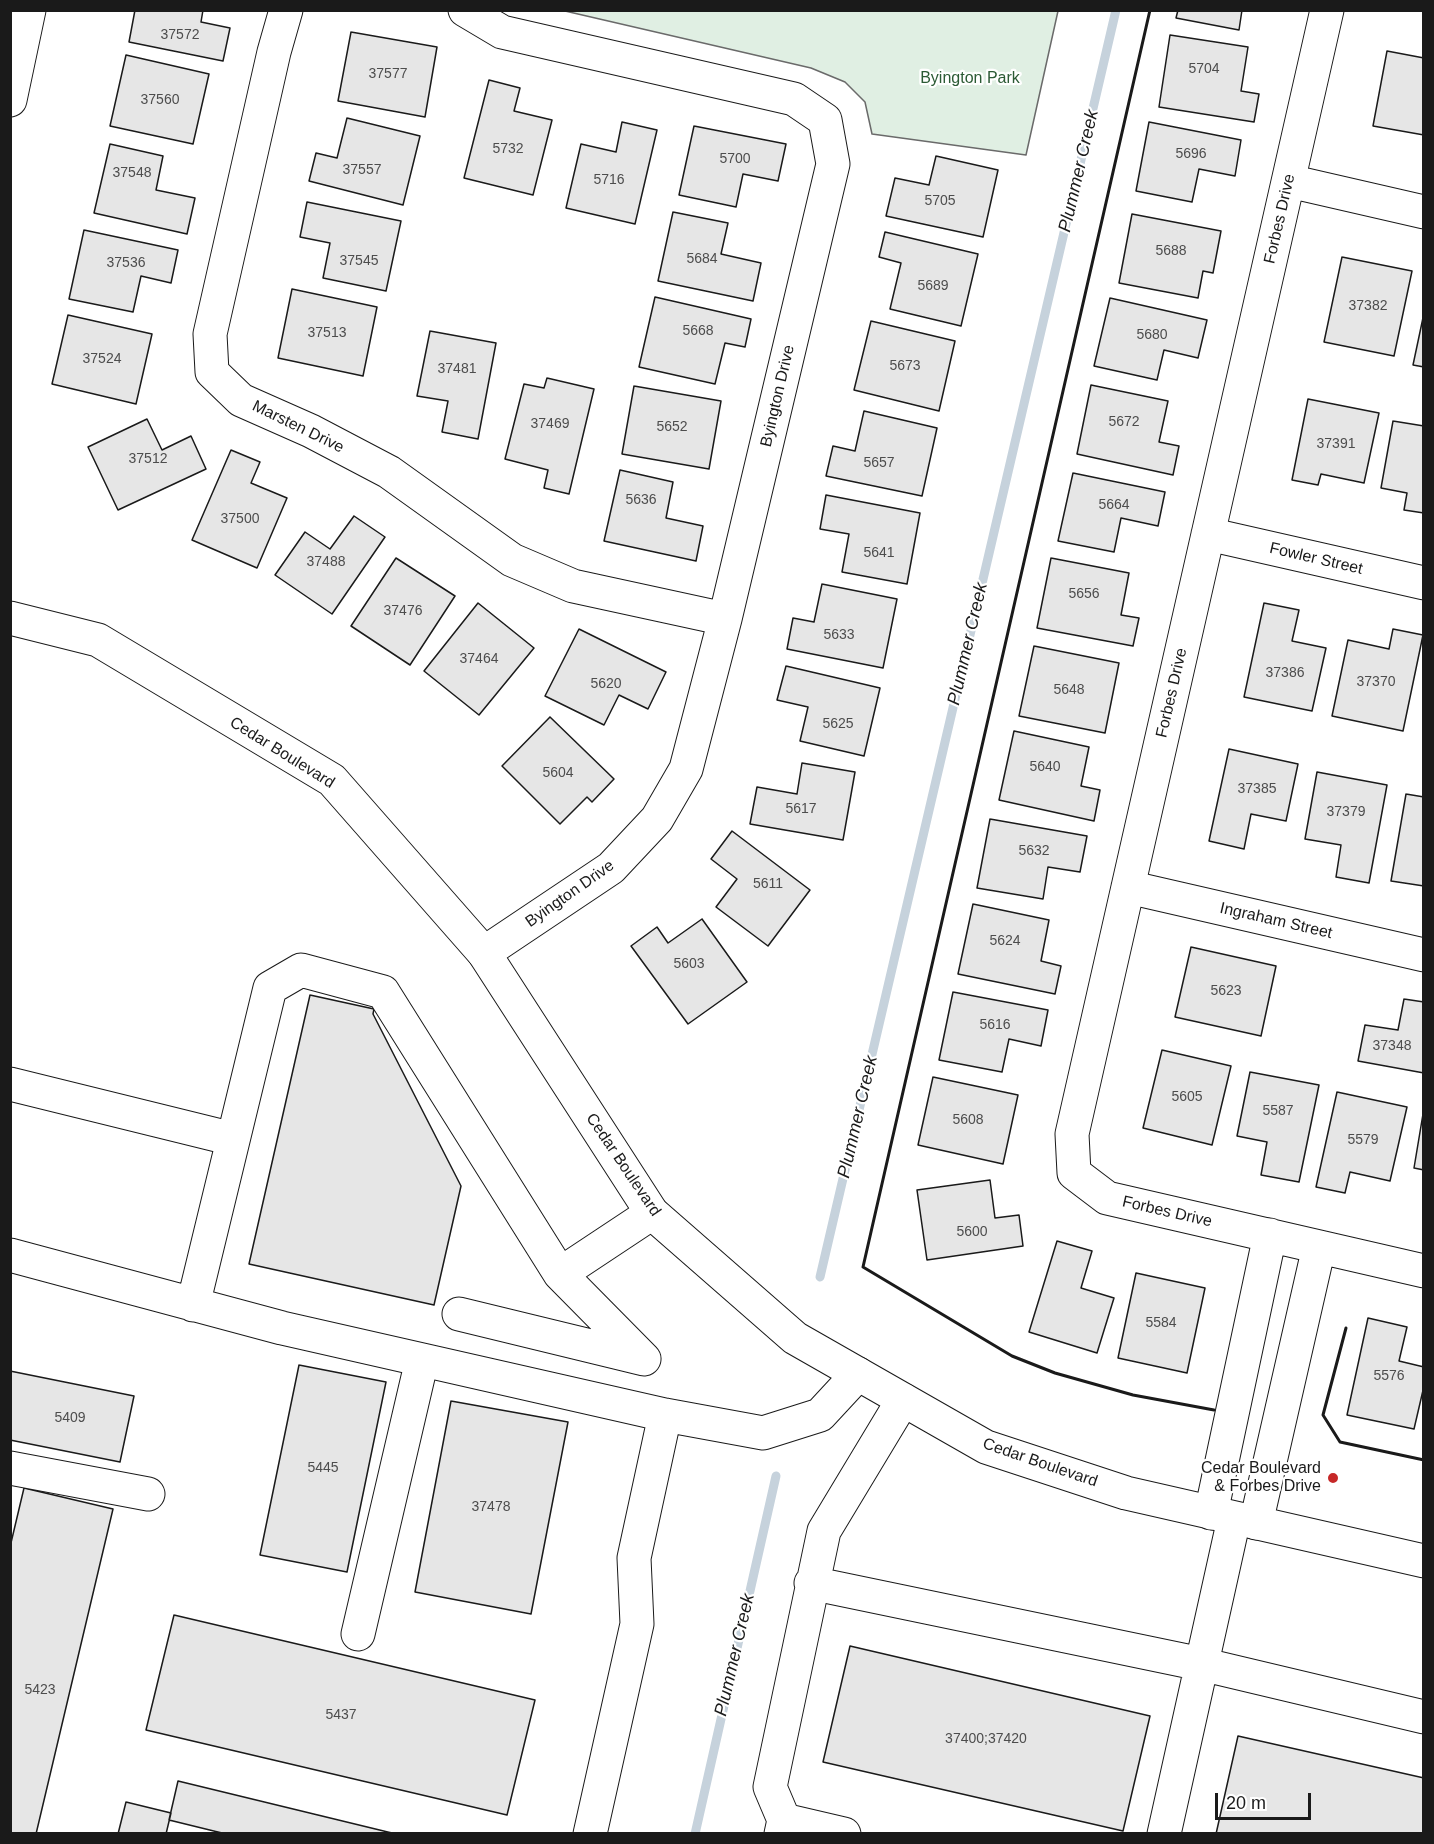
<!DOCTYPE html>
<html>
<head>
<meta charset="utf-8">
<style>
	body { margin:0 }
	#map { position:relative; width:1434px; height:1844px; overflow:hidden; background:#fff; font-family:Arial,sans-serif }
	canvas { display:block }
	.frame { position:absolute; inset:0; border:12px solid #1a1a1a; pointer-events:none }
	.scale { position:absolute; left:1215px; top:1793px; width:96px; height:27px; box-sizing:border-box; border:3px solid #1a1a1a; border-top:0; padding-left:8px; font-size:18px; line-height:21px; white-space:nowrap; color:#1a1a1a; -webkit-text-stroke:4px #fff; paint-order:stroke }
</style>
</head>
<body>
<div id="map">
<canvas width="1434" height="1844"></canvas>
<div class="frame"></div>
<div class="scale">20 m</div>
</div>
<script>
const ctx = document.querySelector('canvas').getContext('2d');
ctx.lineJoin = 'round';
function fill(path, color) {
  ctx.fillStyle = color;
  ctx.fill(path, 'evenodd');
}
function toPath(rows) {
  const path = new Path2D();
  for (const r of rows) {
    path.moveTo(r[0], r[1]);
    for (let i = 2; i < r.length; i += 2) path.lineTo(r[i], r[i + 1]);
  }
  return path;
}
function stroke(path, color, width, dash) {
  ctx.strokeStyle = color;
  ctx.lineWidth = width;
  ctx.lineCap = dash ? 'butt' : 'round';
  ctx.setLineDash(dash || []);
  ctx.stroke(path);
}
function write(font, color, halo, rows, align = 'center') {
  ctx.font = font + ' Arial,sans-serif';
  ctx.lineWidth = 4.5;
  ctx.setLineDash([]);
  ctx.textBaseline = 'middle';
  ctx.strokeStyle = halo;
  ctx.fillStyle = color;
  for (const [text, x, y, turn = 0] of rows) {
    ctx.save();
    ctx.translate(x, y);
    ctx.rotate((+turn || 0) * Math.PI / 180);
    ctx.textAlign = isNaN(turn) ? turn : align;
    if (halo) ctx.strokeText(text, 0, 0);
    ctx.fillText(text, 0, 0);
    ctx.restore();
  }
}
const green = toPath([
	[565,11,1058,11,1026,155,872,134,865,102,845,82,811,68,565,11]
]);
const stream = toPath([
	[820,1277,1116,10],
	[695,1834,776,1476]
]);
const building = toPath([
	[135,10,203,10,201,22,230,28,223,61,129,42,135,10],
	[1178,10,1242,10,1239,30,1176,18,1178,10],
	[351,32,437,47,425,117,338,101,351,32],
	[1170,35,1248,47,1241,91,1259,94,1254,122,1159,107,1170,35],
	[1387,51,1424,58,1424,135,1373,126,1387,51],
	[126,55,209,74,193,144,110,126,126,55],
	[489,80,520,88,514,111,552,120,533,195,464,178,489,80],
	[347,118,420,136,403,205,309,181,316,153,337,158,347,118],
	[622,122,657,130,635,224,566,208,581,144,616,152,622,122],
	[1149,122,1241,140,1235,176,1199,169,1192,202,1136,191,1149,122],
	[694,126,786,144,778,181,743,174,736,207,679,195,694,126],
	[110,144,163,156,156,190,195,198,187,234,94,213,110,144],
	[936,156,998,170,983,237,886,216,895,178,929,185,936,156],
	[307,202,401,221,386,291,323,278,330,243,300,237,307,202],
	[673,212,728,223,721,254,761,263,753,301,658,281,673,212],
	[1132,214,1221,231,1213,273,1203,271,1198,298,1119,283,1132,214],
	[84,230,178,250,171,283,141,276,133,312,69,299,84,230],
	[885,232,978,254,961,326,890,309,901,263,879,257,885,232],
	[1342,257,1412,271,1394,356,1324,342,1342,257],
	[292,289,377,307,363,376,278,358,292,289],
	[655,297,751,319,745,347,725,343,715,384,639,367,655,297],
	[1110,298,1207,320,1198,358,1164,350,1157,380,1094,366,1110,298],
	[1424,313,1424,367,1413,365,1424,313],
	[68,315,152,334,136,404,52,384,68,315],
	[871,321,955,341,939,411,854,390,871,321],
	[430,331,496,343,478,439,442,432,448,401,417,396,430,331],
	[547,378,594,389,569,494,544,488,548,470,505,459,524,384,544,388,547,378],
	[1091,385,1168,401,1159,442,1179,446,1173,475,1077,454,1091,385],
	[634,386,721,401,709,469,622,454,634,386],
	[1308,399,1379,413,1364,483,1321,474,1318,485,1292,480,1308,399],
	[864,411,937,428,922,496,826,476,833,446,855,451,864,411],
	[147,419,162,450,191,436,206,469,118,510,88,447,147,419],
	[1393,421,1424,426,1424,513,1404,510,1407,493,1381,488,1393,421],
	[231,450,260,462,251,483,287,498,257,568,192,540,231,450],
	[620,470,673,482,666,518,703,526,696,561,604,541,620,470],
	[1073,473,1165,492,1158,526,1121,518,1114,552,1058,541,1073,473],
	[826,495,920,513,907,584,842,572,849,534,820,529,826,495],
	[354,516,385,537,332,614,275,575,305,532,330,549,354,516],
	[396,558,455,596,410,665,351,626,396,558],
	[1051,558,1129,573,1121,615,1139,618,1133,646,1037,628,1051,558],
	[822,584,897,599,883,668,787,649,793,618,814,622,822,584],
	[478,603,534,648,479,715,424,671,478,603],
	[1264,603,1299,610,1292,641,1326,648,1312,711,1244,697,1264,603],
	[579,629,666,672,648,709,619,695,604,725,545,696,579,629],
	[1393,629,1423,635,1403,731,1332,716,1348,640,1389,649,1393,629],
	[1034,646,1119,663,1105,733,1019,716,1034,646],
	[786,666,880,688,864,756,800,741,808,707,777,700,786,666],
	[550,717,614,779,592,802,587,797,560,824,502,766,550,717],
	[1014,731,1089,747,1081,786,1100,790,1094,821,999,800,1014,731],
	[1229,749,1298,764,1286,821,1251,814,1244,849,1209,841,1229,749],
	[802,763,855,772,843,840,750,824,757,787,797,794,802,763],
	[1317,772,1387,785,1369,883,1336,877,1341,845,1305,839,1317,772],
	[1406,794,1424,797,1424,886,1391,881,1406,794],
	[990,819,1087,836,1080,872,1048,867,1043,899,977,888,990,819],
	[732,831,810,890,768,946,716,907,737,879,711,859,732,831],
	[973,904,1049,920,1041,961,1061,966,1055,994,958,974,973,904],
	[702,919,747,982,688,1024,631,946,657,927,668,943,702,919],
	[1191,947,1276,966,1261,1036,1175,1017,1191,947],
	[953,992,1048,1010,1041,1046,1009,1039,1002,1072,939,1060,953,992],
	[310,995,374,1009,373,1014,461,1186,434,1305,249,1264,310,995],
	[1404,999,1424,1002,1424,1073,1358,1061,1365,1025,1398,1030,1404,999],
	[1162,1050,1231,1066,1212,1145,1143,1128,1162,1050],
	[1250,1072,1319,1085,1299,1182,1261,1175,1267,1142,1237,1136,1250,1072],
	[933,1077,1018,1095,1003,1164,918,1145,933,1077],
	[1337,1092,1407,1107,1390,1181,1350,1172,1345,1193,1316,1187,1337,1092],
	[1423,1114,1424,1114,1424,1170,1414,1168,1423,1114],
	[990,1180,995,1218,1019,1215,1023,1246,927,1260,917,1190,990,1180],
	[1057,1241,1092,1251,1081,1288,1114,1298,1097,1353,1029,1332,1057,1241],
	[1136,1273,1205,1288,1187,1373,1118,1358,1136,1273],
	[1368,1318,1407,1327,1399,1361,1424,1367,1424,1386,1414,1429,1347,1415,1368,1318],
	[299,1365,386,1382,347,1572,260,1555,299,1365],
	[10,1371,134,1396,120,1462,10,1440,10,1371],
	[451,1401,568,1422,531,1614,415,1592,451,1401],
	[24,1488,113,1509,36,1834,10,1834,10,1547,24,1488],
	[174,1615,535,1700,507,1815,146,1730,174,1615],
	[850,1646,1150,1716,1123,1831,823,1762,850,1646],
	[1238,1736,1424,1778,1424,1834,1216,1834,1238,1736],
	[178,1781,396,1834,226,1834,169,1820,178,1781],
	[126,1802,171,1813,166,1834,118,1834,126,1802]
]);
const minor = toPath([
	[286,10,274,52,210,334,212,372,241,400,311,431,389,472,512,560,573,586,725,619],
	[465,10,502,32,794,99,825,120,833,164,725,619,686,769,657,819,611,868,484,953],
	[1327,10,1072,1134,1074,1173,1107,1198,1424,1271],
	[1289,181,1424,212],
	[1208,534,1424,583],
	[1128,887,1424,955],
	[10,1084,233,1139],
	[10,1255,282,1328,665,1415,763,1433,820,1415,858,1374],
	[193,1305,270,988,301,970,383,992,560,1274,652,1213],
	[459,1314,644,1359,560,1274],
	[10,1468,148,1494],
	[1211,1513,1270,1235],
	[1256,1523,1319,1247],
	[811,1583,1201,1664,1424,1717],
	[358,1634,422,1360],
	[784,1820,844,1834],
	[590,1834,637,1624,634,1558,665,1415],
	[781,1834,784,1820,770,1787,824,1531,903,1400],
	[1164,1834,1234,1519]
]);
const major = toPath([
	[10,100,29,10],
	[10,618,98,640,332,780,484,953,652,1213,795,1338,986,1447,1126,1493,1424,1561]
]);
const wall = toPath([
	[1150,10,863,1267,1012,1356,1055,1373,1133,1395,1214,1410],
	[1346,1328,1323,1415,1340,1442,1424,1460]
]);
const markers = [
	[1333,1478,6,"#c62828"]
];
const numberNames = [
	["37572",180,35],
	["5704",1204,69],
	["37577",388,74],
	["37560",160,100],
	["5732",508,149],
	["5696",1191,154],
	["5700",735,159],
	["37557",362,170],
	["37548",132,173],
	["5716",609,180],
	["5705",940,201],
	["5688",1171,251],
	["5684",702,259],
	["37545",359,261],
	["37536",126,263],
	["5689",933,286],
	["37382",1368,306],
	["5668",698,331],
	["37513",327,333],
	["5680",1152,335],
	["37524",102,359],
	["5673",905,366],
	["37481",457,369],
	["5672",1124,422],
	["37469",550,424],
	["5652",672,427],
	["37391",1336,444],
	["37512",148,459],
	["5657",879,463],
	["5636",641,500],
	["5664",1114,505],
	["37500",240,519],
	["5641",879,553],
	["37488",326,562],
	["5656",1084,594],
	["37476",403,611],
	["5633",839,635],
	["37464",479,659],
	["37386",1285,673],
	["37370",1376,682],
	["5620",606,684],
	["5648",1069,690],
	["5625",838,724],
	["5640",1045,767],
	["5604",558,773],
	["37385",1257,789],
	["5617",801,809],
	["37379",1346,812],
	["5632",1034,851],
	["5611",768,884],
	["5624",1005,941],
	["5603",689,964],
	["5623",1226,991],
	["5616",995,1025],
	["37348",1392,1046],
	["5605",1187,1097],
	["5587",1278,1111],
	["5608",968,1120],
	["5579",1363,1140],
	["5600",972,1232],
	["5584",1161,1323],
	["5576",1389,1376],
	["5409",70,1418],
	["5445",323,1468],
	["37478",491,1507],
	["5423",40,1690],
	["5437",341,1715],
	["37400;37420",986,1739]
];
const parkNames = [
	["Byington Park",970,79]
];
const streetNames = [
	["Forbes Drive",1280,219,-77],
	["Byington Drive",778,396,-77],
	["Marsten Drive",298,427,26],
	["Fowler Street",1316,559,13],
	["Forbes Drive",1172,693,-77],
	["Cedar Boulevard",282,753,32],
	["Byington Drive",570,894,-35],
	["Ingraham Street",1276,921,13],
	["Cedar Boulevard",623,1165,56],
	["Forbes Drive",1167,1212,13],
	["Cedar Boulevard",1040,1463,19]
];
const poiNames = [
	["Cedar Boulevard",1321,1469],
	["& Forbes Drive",1321,1487]
];
const waterNames = [
	["Plummer Creek",1079,171,-77],
	["Plummer Creek",968,644,-77],
	["Plummer Creek",858,1117,-77],
	["Plummer Creek",735,1655,-77]
];
fill(green, '#e0efe3');
stroke(green, '#6a6a6a', 1.5);
stroke(stream, '#c6d2dc', 9);
fill(building, '#e6e6e6');
stroke(building, '#1a1a1a', 1.5);
stroke(minor, '#1a1a1a', 35);
stroke(major, '#1a1a1a', 35);
stroke(minor, '#fff', 33);
stroke(major, '#fff', 33);
stroke(wall, '#1a1a1a', 3);
for (const [x, y, r, color] of markers) {
  const dot = new Path2D();
  dot.arc(x, y, r, 0, 2 * Math.PI);
  ctx.fillStyle = color;
  ctx.fill(dot);
  stroke(dot, '#fff', 2);
}
write('14px', '#4d4d4d', null, numberNames);
write('16px', '#2b5a34', '#fff', parkNames);
write('16px', '#1a1a1a', '#fff', streetNames);
write('16px', '#1a1a1a', '#fff', poiNames, 'right');
write('italic 18px', '#1a1a1a', '#fff', waterNames);
</script>
</body>
</html>
